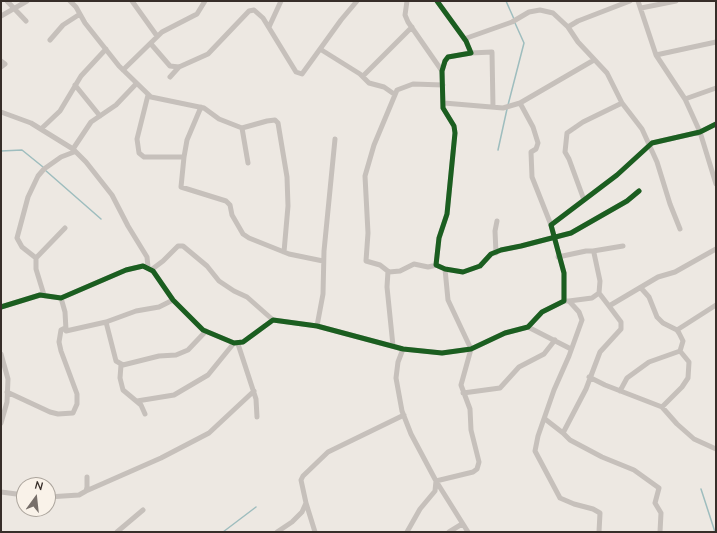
<!DOCTYPE html>
<html>
<head>
<meta charset="utf-8">
<style>
	body { margin:0 }
	#map { position:relative; width:717px; height:533px; overflow:hidden; background:#ede8e2; font-family:"Nunito Sans",sans-serif }
	canvas { display:block }
	.frame { position:absolute; inset:0; border:2px solid #372e29; pointer-events:none }
	.north { position:absolute; left:16px; top:477px; width:40px; height:40px; box-sizing:border-box; background:#f9f2e9; border:1px solid #aba49c; border-radius:50%; rotate:15deg; font-size:11px; font-weight:700; line-height:16px; text-align:center; color:#372e29 }
	.north::after { content:''; display:block; margin:auto; width:14px; height:18px; background:#776f6a; clip-path:polygon(50% 0,100% 100%,50% 72%,0 100%) }
</style>
</head>
<body>
<div id="map">
<canvas width="717" height="533"></canvas>
<div class="frame"></div>
<div class="north">N</div>
</div>
<script>
const ctx = document.querySelector('canvas').getContext('2d');
ctx.lineJoin = 'round';
function toPath(rows) {
  const path = new Path2D();
  for (const r of rows) {
    path.moveTo(r[0], r[1]);
    for (let i = 2; i < r.length; i += 2) path.lineTo(r[i], r[i + 1]);
  }
  return path;
}
function stroke(path, color, width, dash) {
  ctx.strokeStyle = color;
  ctx.lineWidth = width;
  ctx.lineCap = dash ? 'butt' : 'round';
  ctx.setLineDash(dash || []);
  ctx.stroke(path);
}
const stream = toPath([
	[506,1,514,19],
	[508,105,524,43,515,23],
	[498,150,507,109],
	[1,151,22,150,43,167],
	[45,170,101,219],
	[701,489,715,532],
	[223,532,256,507]
]);
const street = toPath([
	[7,1,26,21],
	[70,1,76,7,85,23,119,66,151,97,204,108,219,119,242,128,267,121,275,120,278,123,287,177,288,206,284,252],
	[132,1,157,36],
	[407,1,405,15,408,22,442,71],
	[437,1,466,41,471,53,448,57,445,61,442,71,443,108,454,126,455,133,447,214,439,238,436,265,445,269,463,272,480,266,491,254,501,250,521,246,571,233,627,201,639,191],
	[638,1,656,55,685,99,700,132,716,184],
	[641,8,676,1],
	[1,16,27,1],
	[269,27,281,1],
	[568,27,578,21,630,1],
	[464,39,512,22,529,12,540,10,553,13,568,27,578,42,607,73,622,103,642,129,657,162,670,204,680,229],
	[50,40,63,25,80,14],
	[151,44,170,66,179,67,208,54,249,11,254,10,263,18,296,72,302,74,341,20,357,1],
	[320,49,360,74,369,83,384,87,394,94],
	[471,53,492,52,493,107],
	[656,55,716,42],
	[1,61,5,64,1,67],
	[123,70,162,32,197,14,205,1],
	[363,76,412,27],
	[170,77,179,67],
	[136,84,116,105,91,122,73,149,86,162,112,195,128,226,147,257,148,267],
	[75,85,100,116],
	[148,95,137,139,139,153,144,157,184,157],
	[685,99,716,88],
	[444,103,503,108,520,103,594,60],
	[520,103,533,127,538,143,536,149,531,152,532,177,551,225],
	[201,107,187,140,184,157,181,187,226,201,230,205,232,215,243,234,249,238,289,254,323,261],
	[1,112,31,123,73,149],
	[242,128,248,163],
	[41,129,60,111,81,76,106,49],
	[584,200,569,159,565,152,567,133,583,122,622,103],
	[593,251,623,246],
	[496,253,495,231,497,221],
	[558,257,586,251,593,251,594,253,600,281,599,293,592,298,569,301],
	[36,258,22,247,17,238,28,197,38,176,44,169,61,157,74,152],
	[437,265,428,267,414,264,400,271,389,272,380,265,366,261,368,233,365,176,374,145,397,90,413,84,443,85],
	[151,270,163,261,178,246,183,246,207,266,219,281,234,291,247,297,273,320],
	[388,271,387,287,393,346],
	[641,288,649,297,657,317,663,323,677,330,679,333,683,341,680,351],
	[599,293,609,306],
	[44,295,36,269,36,258,65,228],
	[61,298,65,312,66,330],
	[564,301,569,301,579,312,582,320,569,356,554,390,538,436,535,451,560,498,574,504,593,509,600,513,599,532],
	[1,307,40,295,61,298,126,270,143,266,153,271,173,300,203,330,234,343,243,342,273,320,317,326,403,349,442,353,471,349,505,333,528,327,542,312,564,301,564,273,551,225,617,175,652,143,700,132,716,124],
	[106,322,116,361,123,365,159,356,176,355,188,350,206,331],
	[317,326,323,294,324,251,335,139],
	[528,327,571,349],
	[677,330,716,305],
	[238,344,256,399,257,417],
	[403,349,398,362,396,378,402,411,411,434,436,481,468,532],
	[1,354,8,379,7,402,1,423],
	[121,365,120,378,123,390,141,405,145,414],
	[589,377,605,385,662,407,677,424,694,439,716,449],
	[620,391,627,378,649,362,680,351],
	[7,392,50,412,58,414,73,413,77,404,77,394,61,351,59,342,61,330,65,328,66,331,106,322,136,311,159,307,173,300],
	[463,393,500,388,519,367,544,354,555,340],
	[137,401,174,395,208,375,234,343],
	[662,407,682,387,688,378,689,362,680,351],
	[545,419,563,433],
	[86,491,161,458,209,433,254,391],
	[1,492,24,495],
	[48,497,79,495,86,491,87,487,87,477],
	[306,503,315,532],
	[117,532,143,510],
	[277,532,292,522,302,512,306,503,301,480,303,476,328,452,404,415],
	[407,532,420,509,435,491,436,481,473,472,477,469,479,462,471,430,470,409,461,385,471,349,448,300,445,269],
	[449,532,462,524],
	[660,532,661,513,655,503,659,488,634,470,602,457,570,440,563,433,586,389,600,352,621,329,621,322,609,306,658,277,675,272,716,249]
]);
const cycleway = toPath([
	[437,1,466,41,471,53,448,57,445,61,442,71,443,108,454,126,455,133,447,214,439,238,436,265,445,269,463,272,480,266,491,254,501,250,521,246,571,233,627,201,639,191],
	[1,307,40,295,61,298,126,270,143,266,153,271,173,300,203,330,234,343,243,342,273,320,317,326,403,349,442,353,471,349,505,333,528,327,542,312,564,301,564,273,551,225,617,175,652,143,700,132,716,124]
]);
stroke(stream, '#9ebdbe', 1.5);
stroke(street, '#c6c0bb', 5);
stroke(cycleway, '#1b5e20', 5);
</script>
</body>
</html>
